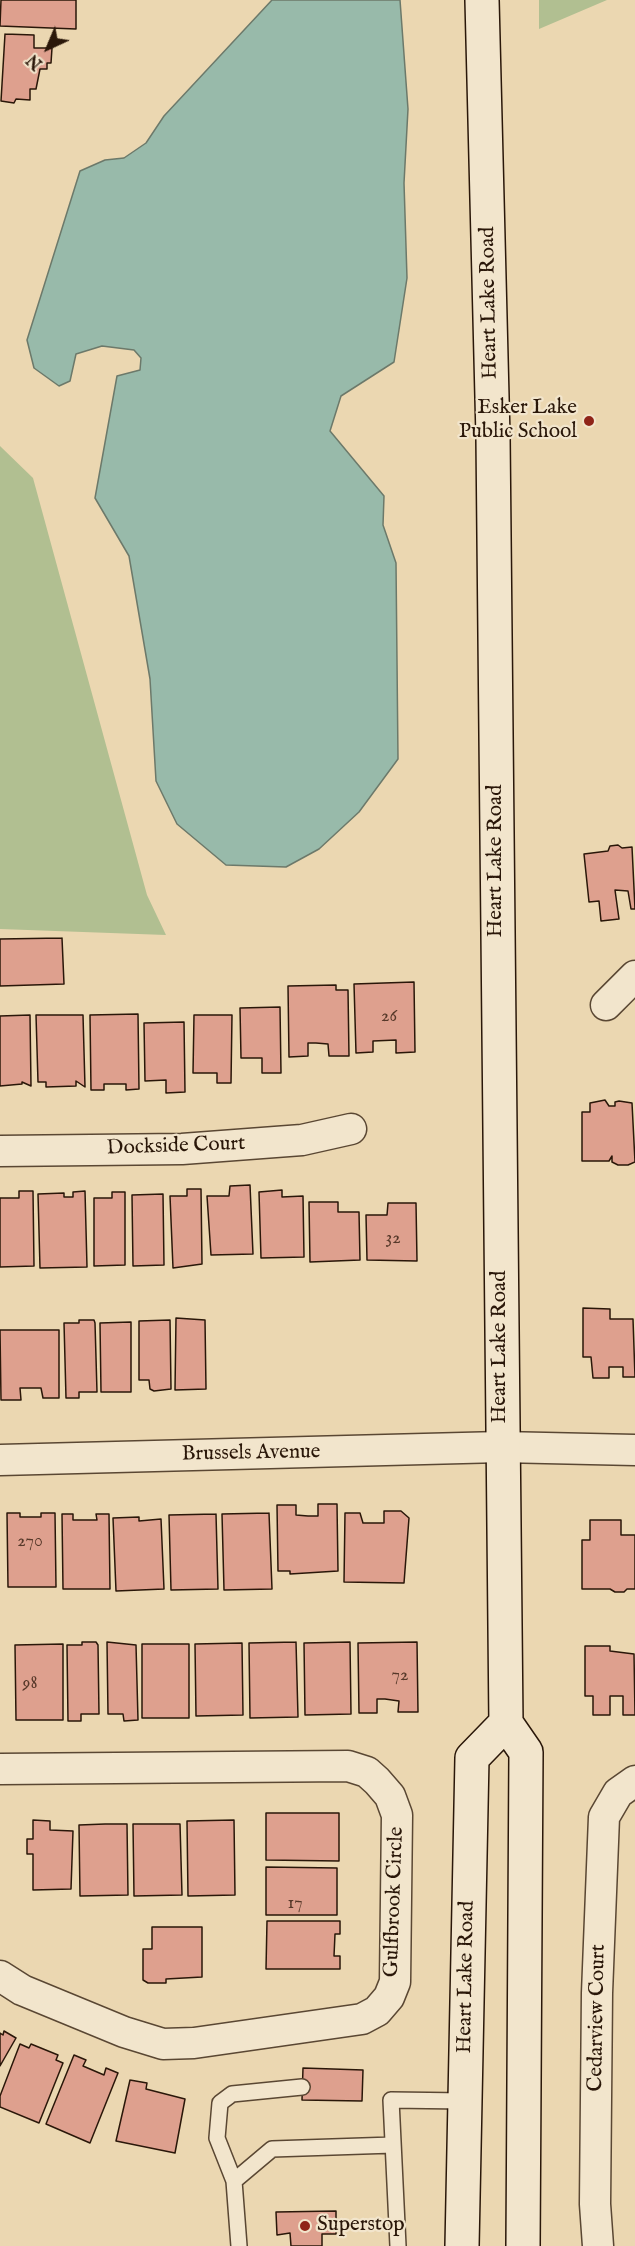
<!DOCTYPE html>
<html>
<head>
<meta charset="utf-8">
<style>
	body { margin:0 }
	#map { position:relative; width:635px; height:2246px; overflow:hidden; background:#ebd7b1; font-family:"IM FELL English",serif }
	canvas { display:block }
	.north { position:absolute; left:18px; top:18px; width:60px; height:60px; -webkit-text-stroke:4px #f2e5cc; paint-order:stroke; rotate:224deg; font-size:16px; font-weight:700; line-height:24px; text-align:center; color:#2a1709 }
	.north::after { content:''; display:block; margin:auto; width:21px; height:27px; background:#2a1709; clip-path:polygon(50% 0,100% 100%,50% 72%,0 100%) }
</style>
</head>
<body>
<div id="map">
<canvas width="635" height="2246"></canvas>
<div class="north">N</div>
</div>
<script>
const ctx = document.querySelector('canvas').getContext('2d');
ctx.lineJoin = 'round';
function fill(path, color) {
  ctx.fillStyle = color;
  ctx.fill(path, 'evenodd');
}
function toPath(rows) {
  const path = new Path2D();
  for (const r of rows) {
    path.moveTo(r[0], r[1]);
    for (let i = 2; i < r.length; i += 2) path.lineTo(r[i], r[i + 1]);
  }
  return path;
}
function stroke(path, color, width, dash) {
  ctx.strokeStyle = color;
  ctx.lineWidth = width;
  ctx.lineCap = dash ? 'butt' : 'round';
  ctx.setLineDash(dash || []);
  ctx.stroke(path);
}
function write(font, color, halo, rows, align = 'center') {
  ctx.font = font + ' "IM FELL English",serif';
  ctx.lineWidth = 4.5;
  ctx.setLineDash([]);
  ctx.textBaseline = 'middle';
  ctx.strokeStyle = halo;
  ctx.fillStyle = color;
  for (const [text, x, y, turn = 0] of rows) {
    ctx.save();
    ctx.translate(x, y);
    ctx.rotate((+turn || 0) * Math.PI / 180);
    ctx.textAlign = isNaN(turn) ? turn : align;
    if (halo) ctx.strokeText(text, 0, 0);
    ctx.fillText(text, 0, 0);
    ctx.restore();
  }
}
const green = toPath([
	[539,0,607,0,539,29],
	[0,446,33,478,147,895,166,935,0,929]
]);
const water = toPath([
	[272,0,400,0,408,109,404,183,407,278,394,362,341,396,330,431,384,496,383,525,396,563,398,759,359,812,319,849,286,867,226,865,177,824,156,781,150,679,129,556,95,498,117,376,140,370,141,358,134,350,102,346,76,354,70,381,59,386,34,368,27,340,80,171,105,160,124,158,146,143,164,116,272,0]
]);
const building = toPath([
	[1,0,76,0,76,29,0,26,1,0],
	[5,34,34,35,34,48,52,48,51,63,47,63,47,69,40,69,36,89,30,89,30,100,16,99,14,103,1,101,5,34],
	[618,845,622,848,632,847,635,909,631,909,628,891,615,890,619,919,601,921,599,901,589,902,584,854,608,851,610,846,618,845],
	[62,938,64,984,0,986,0,939,62,938],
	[414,982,415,1052,396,1053,396,1040,373,1041,373,1052,356,1053,354,984,414,982],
	[336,985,336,990,348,990,349,1056,329,1056,328,1044,316,1043,308,1043,308,1056,289,1057,288,986,336,985],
	[280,1007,281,1073,262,1073,262,1058,241,1058,240,1008,280,1007],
	[138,1014,139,1089,126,1090,126,1084,104,1084,104,1090,91,1090,90,1015,138,1014],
	[30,1015,31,1086,22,1082,22,1084,0,1086,0,1016,30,1015],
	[36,1015,83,1015,85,1087,76,1081,76,1086,46,1087,46,1082,38,1082,36,1015],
	[194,1015,232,1015,231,1083,217,1083,217,1073,193,1073,194,1015],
	[184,1022,185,1092,166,1093,166,1080,145,1081,144,1023,184,1022],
	[605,1100,609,1106,615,1106,615,1102,619,1101,632,1103,635,1162,628,1165,618,1165,612,1162,612,1156,609,1161,582,1161,582,1112,590,1112,590,1103,605,1100],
	[250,1185,253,1254,211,1255,207,1196,229,1196,230,1186,250,1185],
	[187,1189,201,1189,202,1264,173,1268,170,1196,187,1196,187,1189],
	[282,1190,282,1197,303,1196,304,1257,261,1258,259,1192,282,1190],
	[19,1191,33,1191,34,1266,0,1267,0,1198,19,1198,19,1191],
	[85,1191,87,1267,40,1268,38,1194,64,1193,64,1197,73,1197,73,1192,85,1191],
	[112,1192,125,1192,125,1265,94,1266,94,1198,112,1198,112,1192],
	[163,1194,164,1265,133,1266,132,1195,163,1194],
	[309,1202,338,1202,338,1212,359,1212,360,1260,310,1262,309,1202],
	[388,1203,416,1203,417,1261,367,1260,366,1215,387,1215,388,1203],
	[583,1308,610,1309,610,1319,633,1319,635,1377,623,1377,623,1367,609,1367,609,1378,593,1378,591,1357,583,1357,583,1308],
	[176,1318,205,1320,206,1389,175,1390,176,1318],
	[79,1320,94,1320,95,1323,97,1392,79,1392,79,1398,66,1398,64,1323,79,1323,79,1320],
	[170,1320,171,1389,154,1391,150,1389,149,1380,139,1380,139,1321,170,1320],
	[131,1322,131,1392,101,1392,100,1323,131,1322],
	[0,1330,59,1330,59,1398,43,1398,41,1388,20,1388,21,1400,1,1400,0,1330],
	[318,1504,337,1504,338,1571,290,1574,290,1571,278,1571,277,1505,296,1505,296,1515,308,1516,318,1516,318,1504],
	[384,1511,401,1511,409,1518,404,1583,344,1582,345,1513,360,1513,363,1523,384,1523,384,1511],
	[7,1513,20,1513,20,1517,41,1517,41,1513,55,1513,56,1587,8,1587,7,1513],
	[269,1513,272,1589,224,1590,222,1514,269,1513],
	[62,1514,73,1514,73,1520,97,1520,96,1514,109,1514,110,1589,63,1589,62,1514],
	[216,1514,218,1589,171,1590,169,1515,216,1514],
	[139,1517,139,1521,161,1519,164,1589,116,1591,113,1518,139,1517],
	[590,1520,621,1520,621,1535,635,1535,635,1589,627,1589,624,1592,615,1592,610,1589,582,1589,582,1540,590,1540,590,1520],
	[82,1642,96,1642,98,1645,99,1714,81,1714,81,1721,68,1721,67,1645,82,1645,82,1642],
	[107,1642,136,1645,138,1720,124,1721,123,1714,108,1714,107,1642],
	[296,1642,298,1717,250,1718,249,1643,296,1642],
	[350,1642,351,1714,305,1715,304,1643,350,1642],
	[417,1642,418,1712,398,1712,399,1701,385,1699,377,1699,377,1713,359,1713,358,1643,417,1642],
	[242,1643,243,1715,196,1716,195,1644,242,1643],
	[63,1644,63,1720,16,1720,15,1645,63,1644],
	[142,1644,189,1644,189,1718,142,1718,142,1644],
	[585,1646,610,1646,610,1651,634,1654,635,1715,623,1715,623,1696,610,1696,610,1715,593,1715,593,1696,585,1696,585,1646],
	[266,1813,339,1813,339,1861,266,1860,266,1813],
	[33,1820,50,1821,50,1830,73,1831,71,1889,33,1890,33,1854,27,1854,27,1839,33,1839,33,1820],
	[234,1820,235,1895,188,1896,187,1821,234,1820],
	[105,1824,127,1824,128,1895,80,1896,79,1825,105,1824],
	[133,1824,180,1824,182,1895,134,1896,133,1824],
	[266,1867,337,1868,337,1915,266,1915,266,1867],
	[267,1921,340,1921,340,1934,335,1934,334,1956,340,1956,340,1969,266,1969,267,1921],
	[152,1927,202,1927,202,1977,166,1979,166,1983,148,1983,143,1980,143,1949,152,1949,152,1927],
	[4,2031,16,2038,0,2066,0,2033,3,2035,4,2031],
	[20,2044,29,2048,31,2044,58,2055,56,2060,63,2063,39,2123,0,2107,0,2096,20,2044],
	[74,2055,86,2060,83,2066,104,2075,106,2068,118,2073,90,2143,46,2124,74,2055],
	[303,2068,363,2070,362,2101,302,2100,303,2068],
	[130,2080,147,2083,146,2089,185,2099,175,2153,116,2141,130,2080],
	[336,2211,336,2234,322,2234,322,2246,291,2246,290,2233,277,2235,276,2212,336,2211]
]);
const lane = toPath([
	[234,2181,217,2138,220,2103,232,2094,302,2087],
	[239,2246,234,2181,272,2149,393,2145],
	[398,2246,391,2100,465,2101]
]);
const street = toPath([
	[606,1005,635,976],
	[0,1151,182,1149,302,1140,351,1129],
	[0,1460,501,1447,635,1450],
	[0,1769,348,1766,367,1772,377,1781,390,1796,397,1815,395,1982,389,1997,377,2011,362,2019,194,2043,163,2044,124,2032,22,1990,0,1976],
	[598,2246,595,2204,597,1993,604,1817,618,1793,635,1781]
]);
const secondary = toPath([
	[482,0,493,437,506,1723,526,1752,523,2246],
	[462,2246,472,1758,506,1723]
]);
const markers = [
	[589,421,6,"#8f2418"],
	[305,2226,6,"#8f2418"]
];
const numberNames = [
	["26",389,1017],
	["32",393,1239],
	["270",30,1542],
	["72",400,1676],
	["98",30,1684],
	["17",295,1904]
];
const streetNames = [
	["Heart Lake Road",490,303,-91],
	["Heart Lake Road",497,861,-90],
	["Dockside Court",176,1147,-2],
	["Heart Lake Road",501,1347,-90],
	["Brussels Avenue",251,1454,-1],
	["Gulfbrook Circle",395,1902,-88],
	["Heart Lake Road",467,1977,-89],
	["Cedarview Court",598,2018,-89]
];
const poiNames = [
	["Esker Lake",577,409],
	["Public School",577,433],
	["Superstop",317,2226,"left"]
];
fill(green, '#b1bf91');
fill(water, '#98baaa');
stroke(water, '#6c796a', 1.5);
fill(building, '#dea08e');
stroke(building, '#2a1709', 1.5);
stroke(lane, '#5a4733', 18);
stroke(street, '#5a4733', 33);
stroke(secondary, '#2a1709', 36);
stroke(lane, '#f2e5cc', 15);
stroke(street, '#f2e5cc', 30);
stroke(secondary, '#f2e5cc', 33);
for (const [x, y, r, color] of markers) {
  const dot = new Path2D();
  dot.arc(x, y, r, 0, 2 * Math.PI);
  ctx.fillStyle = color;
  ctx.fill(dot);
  stroke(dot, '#f2e5cc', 2);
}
write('18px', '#57392a', null, numberNames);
write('21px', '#2a1709', '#f2e5cc', streetNames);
write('21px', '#2a1709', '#f2e5cc', poiNames, 'right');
</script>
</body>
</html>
